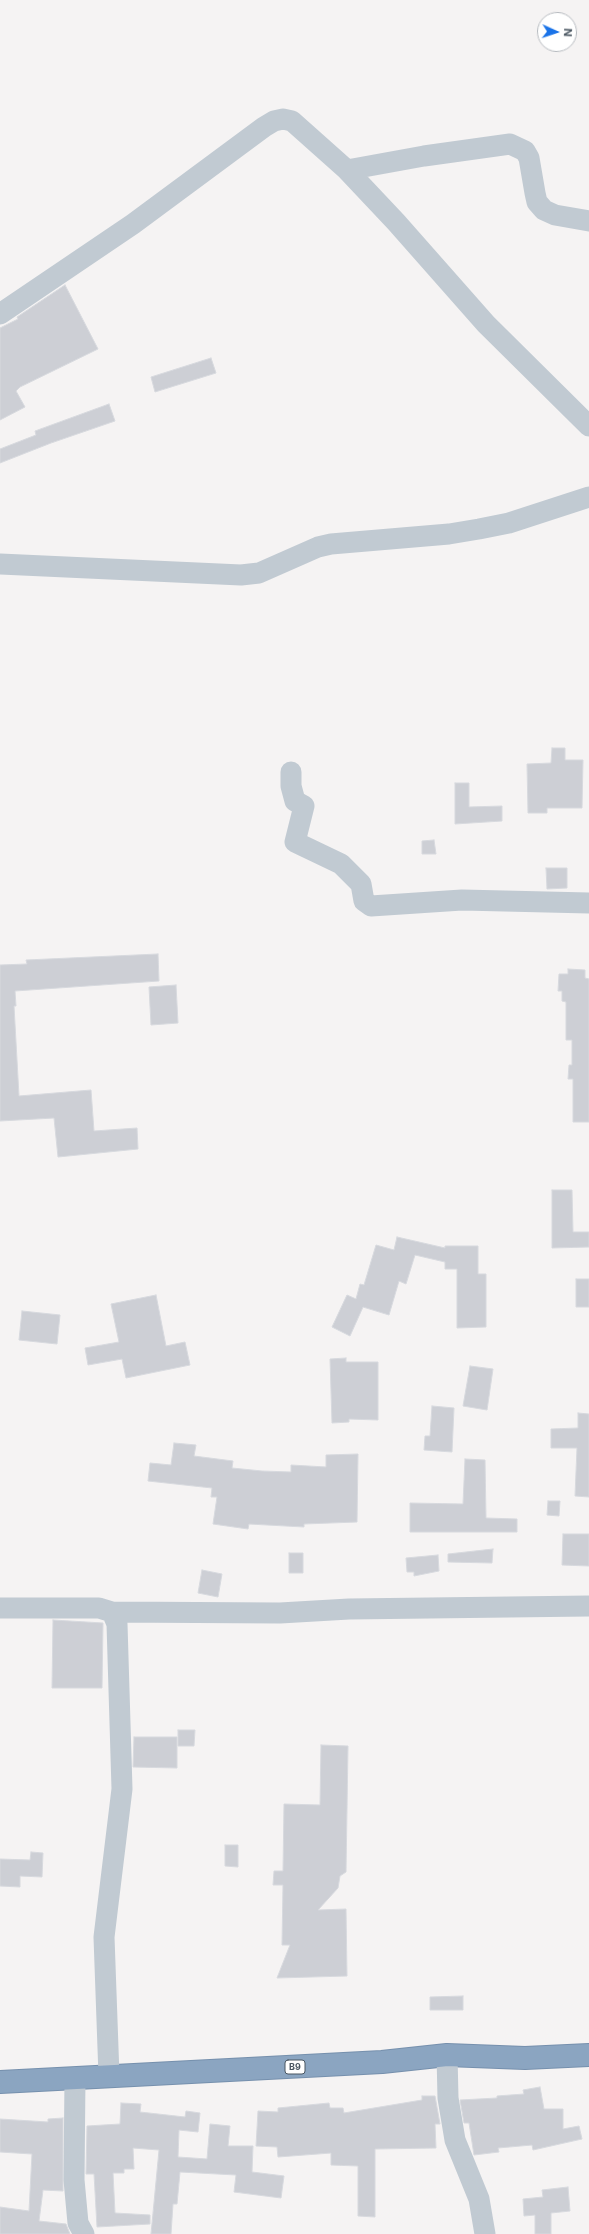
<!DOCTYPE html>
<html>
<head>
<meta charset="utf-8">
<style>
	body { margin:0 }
	#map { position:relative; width:589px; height:2234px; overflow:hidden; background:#f5f3f3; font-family:Inter,sans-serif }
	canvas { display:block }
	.north { position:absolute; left:537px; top:12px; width:40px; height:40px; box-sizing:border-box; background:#fff; border:1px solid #b7bbc0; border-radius:50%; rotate:93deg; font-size:11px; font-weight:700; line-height:16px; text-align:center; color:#4a5661 }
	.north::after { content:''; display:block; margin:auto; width:14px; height:18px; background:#1a73e8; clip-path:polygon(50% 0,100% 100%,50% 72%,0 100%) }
</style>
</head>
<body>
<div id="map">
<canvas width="589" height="2234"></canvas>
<div class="north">N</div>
</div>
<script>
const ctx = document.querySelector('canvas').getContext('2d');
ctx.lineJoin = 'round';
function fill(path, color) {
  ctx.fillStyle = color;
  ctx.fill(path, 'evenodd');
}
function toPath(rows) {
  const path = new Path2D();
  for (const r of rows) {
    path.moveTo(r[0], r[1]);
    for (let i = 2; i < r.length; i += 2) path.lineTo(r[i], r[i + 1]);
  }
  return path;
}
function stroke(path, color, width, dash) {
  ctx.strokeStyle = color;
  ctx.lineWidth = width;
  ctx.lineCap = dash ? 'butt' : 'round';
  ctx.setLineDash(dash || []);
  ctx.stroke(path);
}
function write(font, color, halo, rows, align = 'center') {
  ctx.font = font + ' Inter,sans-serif';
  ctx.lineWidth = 4;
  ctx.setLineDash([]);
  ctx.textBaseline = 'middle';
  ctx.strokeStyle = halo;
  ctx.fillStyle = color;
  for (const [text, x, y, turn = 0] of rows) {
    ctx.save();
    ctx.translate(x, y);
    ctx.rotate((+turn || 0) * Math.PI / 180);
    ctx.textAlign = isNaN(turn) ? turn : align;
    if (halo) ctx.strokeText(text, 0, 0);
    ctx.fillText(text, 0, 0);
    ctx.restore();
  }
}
const building = toPath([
	[65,285,98,349,20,387,16,391,25,407,0,420,0,328,18,319,17,317,65,285],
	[211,358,216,373,155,392,151,377,211,358],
	[109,404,115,421,51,443,0,463,0,449,36,435,35,431,109,404],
	[552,748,565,748,565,760,583,760,582,808,547,808,547,813,528,813,527,764,551,763,552,748],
	[455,783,469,783,469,807,502,806,502,821,455,824,455,783],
	[434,840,436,854,422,854,422,841,434,840],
	[546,868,567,868,567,888,547,889,546,868],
	[158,954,159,981,15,991,16,1006,14,1006,19,1096,91,1090,94,1131,137,1128,138,1149,58,1157,54,1118,0,1121,0,965,27,964,26,960,158,954],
	[568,969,585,970,585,978,589,979,589,1122,573,1122,573,1079,568,1079,569,1065,572,1065,572,1040,566,1040,566,1002,562,1001,562,991,558,991,559,974,568,974,568,969],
	[176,985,178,1023,151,1025,149,987,176,985],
	[552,1190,572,1190,573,1232,589,1232,589,1247,552,1248,552,1190],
	[397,1237,445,1248,445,1246,478,1246,478,1274,486,1274,486,1327,457,1328,457,1269,445,1269,445,1262,415,1255,406,1284,399,1281,389,1315,363,1307,350,1336,332,1327,347,1295,356,1299,360,1284,364,1285,376,1245,394,1250,397,1237],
	[576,1279,589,1279,589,1307,576,1307,576,1279],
	[156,1295,166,1346,185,1342,190,1365,126,1378,122,1359,88,1365,85,1348,119,1342,111,1304,156,1295],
	[22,1311,60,1315,57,1344,19,1340,22,1311],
	[346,1358,346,1362,378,1362,378,1420,349,1419,349,1422,332,1423,330,1359,346,1358],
	[470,1366,493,1369,487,1410,463,1406,470,1366],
	[432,1406,454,1408,452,1452,424,1450,425,1436,430,1436,432,1406],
	[578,1413,589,1414,589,1497,575,1496,577,1448,551,1448,551,1429,578,1428,578,1413],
	[174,1443,196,1445,194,1456,233,1461,232,1468,262,1471,291,1472,291,1465,326,1467,326,1455,358,1454,357,1522,304,1524,304,1527,249,1524,248,1529,213,1524,217,1497,211,1497,212,1488,148,1481,150,1463,171,1465,174,1443],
	[465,1459,485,1460,486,1518,517,1519,517,1532,410,1532,410,1503,463,1504,465,1459],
	[548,1501,560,1501,559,1516,547,1515,548,1501],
	[563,1534,589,1534,589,1566,562,1565,563,1534],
	[493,1549,492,1563,448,1562,448,1554,493,1549],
	[289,1553,303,1553,303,1573,289,1573,289,1553],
	[438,1555,439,1571,414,1576,414,1572,407,1572,406,1558,438,1555],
	[202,1570,222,1574,218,1597,198,1593,202,1570],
	[53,1620,103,1623,102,1688,52,1688,53,1620],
	[178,1730,195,1730,194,1746,178,1746,178,1730],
	[134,1737,177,1737,177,1768,133,1767,134,1737],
	[321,1745,348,1746,346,1872,340,1876,338,1888,318,1910,346,1909,347,1976,277,1978,290,1945,282,1945,283,1885,273,1885,274,1871,283,1871,284,1804,320,1805,321,1745],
	[225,1845,238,1845,238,1867,225,1866,225,1845],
	[31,1852,43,1853,42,1877,20,1876,20,1887,0,1886,0,1859,30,1860,31,1852],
	[463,1996,463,2010,430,2010,430,1997,463,1996],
	[540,2087,544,2109,563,2109,563,2129,579,2126,582,2139,533,2150,532,2145,498,2148,499,2152,474,2155,469,2123,464,2123,460,2100,497,2098,497,2096,524,2094,523,2090,540,2087],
	[422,2096,435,2096,440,2124,435,2124,436,2148,375,2149,375,2217,358,2216,358,2166,331,2165,331,2153,278,2157,277,2147,256,2146,258,2111,278,2112,278,2108,329,2103,330,2108,343,2108,344,2113,422,2100,422,2096],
	[121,2103,141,2104,140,2112,185,2117,186,2111,200,2113,198,2132,179,2130,178,2157,207,2159,210,2124,230,2126,228,2146,253,2146,252,2172,284,2176,281,2198,234,2192,236,2175,180,2172,177,2204,173,2204,171,2234,151,2234,159,2150,133,2148,134,2169,124,2169,124,2173,113,2173,115,2213,150,2215,150,2224,97,2227,94,2174,86,2174,87,2126,120,2124,121,2103],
	[63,2118,63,2191,43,2190,39,2221,66,2224,70,2234,0,2234,0,2207,29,2211,32,2154,0,2152,0,2119,48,2122,48,2119,63,2118],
	[568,2187,570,2211,551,2213,551,2234,535,2234,535,2215,524,2216,523,2199,543,2197,542,2190,568,2187]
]);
const minor = toPath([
	[347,170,424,156,510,144,525,151,529,158,535,193,537,202,544,210,555,215,589,221],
	[0,314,133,224,264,127,274,121,283,119,292,121,347,170,396,222,486,324,589,426],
	[0,564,241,575,259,573,318,547,331,544,449,534,479,529,509,523,589,497],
	[291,772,291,786,295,801,304,806,295,842,341,864,361,884,364,901,371,906,462,900,589,903],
	[0,1608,99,1608,112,1612,117,1624,122,1789,104,1937,109,2076],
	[112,1612,280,1613,349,1609,589,1606],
	[447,2055,448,2098,455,2140,479,2199,485,2234],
	[75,2078,74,2180,78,2223,84,2234]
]);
const highway = toPath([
	[0,2082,382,2062,447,2055,525,2058,589,2055]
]);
const shields = [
	[295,2067,20]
];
const shieldNames = [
	["B9",295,2067]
];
fill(building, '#cdcfd5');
stroke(building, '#d7d9de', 1);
stroke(highway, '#7690ad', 24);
stroke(minor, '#c1cad2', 21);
stroke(highway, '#8ba5c1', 22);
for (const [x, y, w] of shields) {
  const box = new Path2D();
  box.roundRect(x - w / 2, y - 7, w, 14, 3);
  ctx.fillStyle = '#fff';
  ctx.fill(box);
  stroke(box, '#4a5661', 1);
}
write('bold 9px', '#4a5661', null, shieldNames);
</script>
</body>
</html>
